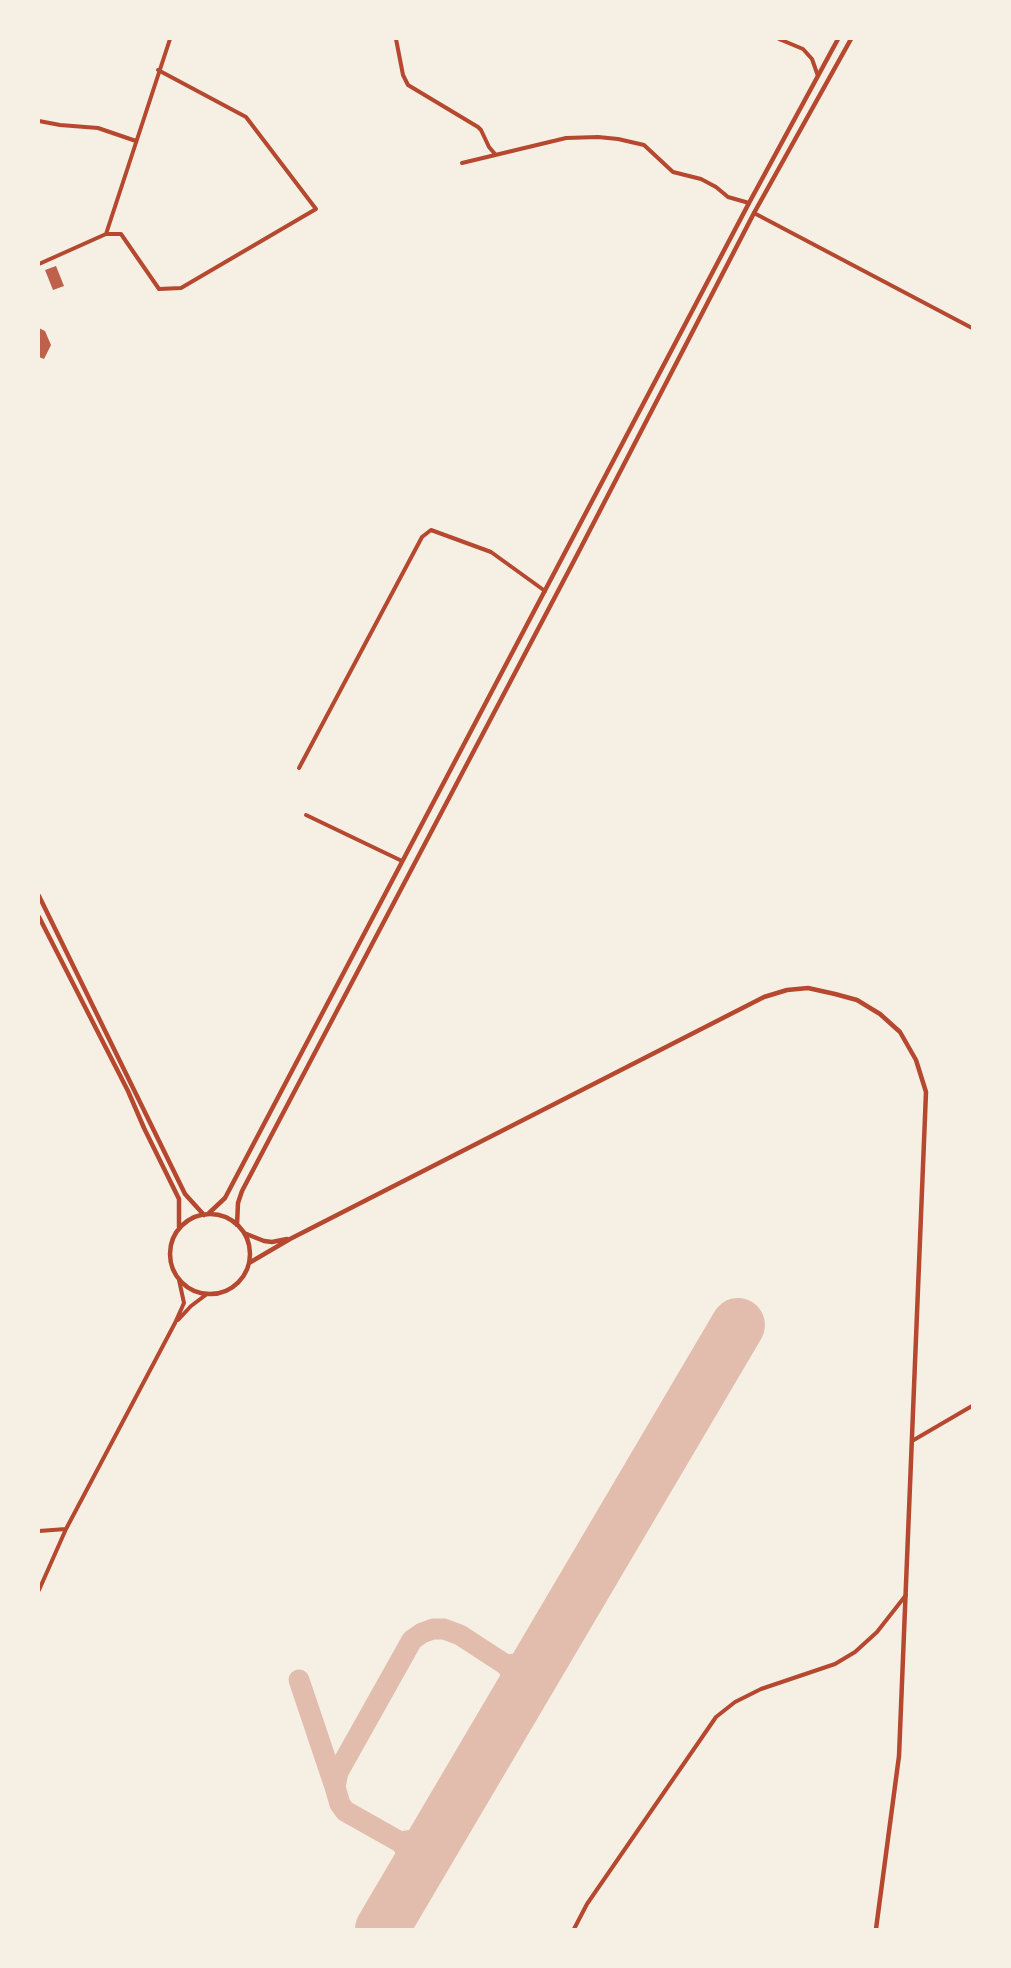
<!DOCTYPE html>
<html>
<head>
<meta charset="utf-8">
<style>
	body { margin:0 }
	#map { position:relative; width:1011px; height:1968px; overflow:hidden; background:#f6efe4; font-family:"Varela Round",sans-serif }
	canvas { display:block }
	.frame { position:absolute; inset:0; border:40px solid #f6efe4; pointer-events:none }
</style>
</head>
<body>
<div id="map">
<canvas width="1011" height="1968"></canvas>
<div class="frame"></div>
</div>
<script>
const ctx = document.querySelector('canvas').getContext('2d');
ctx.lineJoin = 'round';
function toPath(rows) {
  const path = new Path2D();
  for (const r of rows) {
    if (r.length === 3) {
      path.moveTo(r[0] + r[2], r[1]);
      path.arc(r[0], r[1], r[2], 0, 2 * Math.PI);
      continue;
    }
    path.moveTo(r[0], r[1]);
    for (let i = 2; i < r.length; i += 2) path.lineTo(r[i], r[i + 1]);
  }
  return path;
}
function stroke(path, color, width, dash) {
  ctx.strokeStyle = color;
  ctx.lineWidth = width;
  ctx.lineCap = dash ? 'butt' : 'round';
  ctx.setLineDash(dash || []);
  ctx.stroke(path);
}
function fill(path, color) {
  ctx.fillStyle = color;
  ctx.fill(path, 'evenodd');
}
const taxiway = toPath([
	[506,1665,513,1674,515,1683,516,1703],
	[299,1680,335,1787],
	[400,1842,421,1839,442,1829],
	[413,1875,411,1865,405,1848,400,1842,345,1811,340,1804,335,1787,338,1772,412,1640,422,1633,433,1629,444,1629,460,1635,506,1665,526,1663,544,1655]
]);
const runway = toPath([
	[382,1929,738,1325]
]);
const building = toPath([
	[56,266,64,286,53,290,45,270],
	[39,328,45,331,51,345,44,359,39,357]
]);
const minor = toPath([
	[396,39,403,75,408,85,478,127,481,130,489,147,495,154],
	[779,39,803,49,812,59,818,76],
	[39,121,60,125,98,128,136,141],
	[462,163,566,138,598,137,618,139,644,145,673,172,701,179,716,187,728,197,749,203],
	[754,213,972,328],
	[106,234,121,234,159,289,181,288,316,209,246,117,158,70],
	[39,264,106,234,170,39],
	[299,768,422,537,431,530,491,552,545,591],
	[306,815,402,861],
	[178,1320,191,1306,207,1294],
	[912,1441,972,1406],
	[39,1531,66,1529],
	[39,1590,66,1529,175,1323,184,1303,179,1280],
	[574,1929,587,1904,716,1717,735,1702,761,1689,835,1664,855,1652,877,1632,906,1595]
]);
const tertiary = toPath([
	[39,896,185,1194,204,1215],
	[39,917,128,1091,144,1128,179,1199,179,1227],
	[208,1214,225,1198,749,203,838,39],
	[210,1254,40],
	[237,1225,238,1203,242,1191,576,557,754,213,851,39],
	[244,1233,264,1241,272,1242,287,1239],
	[249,1263,290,1239,764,997,787,990,808,988,835,994,857,1000,880,1014,900,1032,916,1060,926,1092,899,1756,876,1929]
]);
stroke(taxiway, '#e2bdae', 21);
stroke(runway, '#e2bdae', 54);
fill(building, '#bf614a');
stroke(minor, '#b5482f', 4);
stroke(tertiary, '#b5482f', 4.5);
</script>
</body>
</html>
